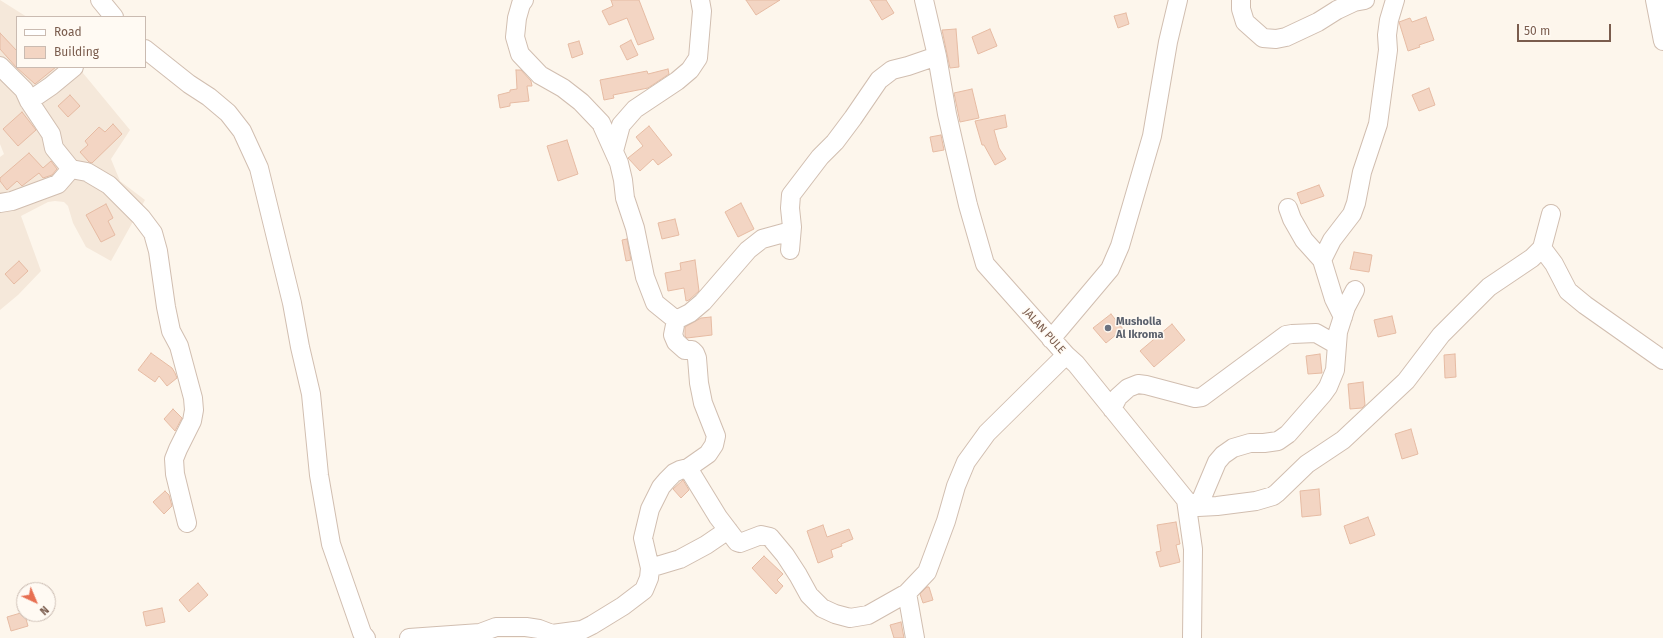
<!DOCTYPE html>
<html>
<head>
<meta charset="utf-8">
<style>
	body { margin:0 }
	#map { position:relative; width:1663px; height:638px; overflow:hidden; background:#fdf6ec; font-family:"Fira Sans",sans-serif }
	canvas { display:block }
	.legend { position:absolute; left:16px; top:16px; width:130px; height:52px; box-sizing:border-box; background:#fffaf3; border:1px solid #cabbb1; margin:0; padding:5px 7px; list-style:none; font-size:12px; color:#7a5c4d }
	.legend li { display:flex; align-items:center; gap:8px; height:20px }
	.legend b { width:20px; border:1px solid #cabbb1 }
	.north { position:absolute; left:16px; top:582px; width:40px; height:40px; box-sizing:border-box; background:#fffaf3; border:1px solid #cabbb1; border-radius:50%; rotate:136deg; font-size:11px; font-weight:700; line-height:16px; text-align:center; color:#7a5c4d }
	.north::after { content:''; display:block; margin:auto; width:14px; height:18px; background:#e76f51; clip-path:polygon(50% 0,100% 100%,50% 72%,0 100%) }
	.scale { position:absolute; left:1517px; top:24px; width:94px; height:18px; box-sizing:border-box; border:2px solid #7a5c4d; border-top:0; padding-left:5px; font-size:12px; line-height:14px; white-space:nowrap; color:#7a5c4d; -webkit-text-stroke:3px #fffaf3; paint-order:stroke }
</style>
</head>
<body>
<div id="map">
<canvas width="1663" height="638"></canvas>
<ul class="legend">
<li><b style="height:5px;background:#fff"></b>Road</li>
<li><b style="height:11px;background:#f3d5c3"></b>Building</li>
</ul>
<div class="north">N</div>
<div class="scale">50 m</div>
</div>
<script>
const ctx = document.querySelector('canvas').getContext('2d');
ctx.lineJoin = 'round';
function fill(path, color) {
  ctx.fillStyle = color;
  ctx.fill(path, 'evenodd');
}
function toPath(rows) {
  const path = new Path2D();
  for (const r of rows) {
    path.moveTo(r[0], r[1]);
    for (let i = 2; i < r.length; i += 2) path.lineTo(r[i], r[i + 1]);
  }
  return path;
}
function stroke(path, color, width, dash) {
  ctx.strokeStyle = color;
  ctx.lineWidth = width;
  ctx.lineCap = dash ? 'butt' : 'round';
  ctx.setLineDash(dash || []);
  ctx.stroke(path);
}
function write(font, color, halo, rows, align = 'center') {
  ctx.font = font + ' "Fira Sans",sans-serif';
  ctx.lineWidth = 3;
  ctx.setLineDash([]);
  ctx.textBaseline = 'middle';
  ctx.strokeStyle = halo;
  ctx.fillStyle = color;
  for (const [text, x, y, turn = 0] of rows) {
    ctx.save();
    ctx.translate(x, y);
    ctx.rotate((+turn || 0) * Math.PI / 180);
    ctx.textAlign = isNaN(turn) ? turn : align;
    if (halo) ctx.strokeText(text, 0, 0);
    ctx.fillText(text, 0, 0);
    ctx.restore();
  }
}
const residential = toPath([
	[0,0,27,17,17,17,17,67,78,67,130,130,111,159,120,181,145,200,111,261,86,247,73,223,68,206,64,202,55,201,48,202,21,216,41,271,18,295,0,310,0,157,4,154,0,144]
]);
const building = toPath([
	[611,0,639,0,654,39,638,45,627,18,609,25,602,11,613,6,611,0],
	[746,0,780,0,756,15,746,0],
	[870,0,886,0,894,13,882,20,870,0],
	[1126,13,1129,24,1118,28,1114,16,1126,13],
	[1426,17,1434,40,1419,45,1420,47,1408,51,1399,22,1410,18,1412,22,1426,17],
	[956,29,959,67,950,68,942,30,956,29],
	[990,29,997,46,978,54,972,37,990,29],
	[0,33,17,51,17,67,56,67,35,84,16,67,0,49,0,33],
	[631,40,638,55,627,60,620,46,631,40],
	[579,41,583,54,572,58,568,44,579,41],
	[668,69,669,74,648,88,613,95,614,98,604,100,600,80,647,71,648,74,668,69],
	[516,70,521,70,531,81,532,86,527,86,529,101,510,103,510,106,500,108,498,95,510,92,510,90,517,89,516,70],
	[1429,88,1435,105,1419,111,1412,95,1429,88],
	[972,89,979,118,960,122,954,93,972,89],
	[70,95,80,106,68,117,58,106,70,95],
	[22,112,36,130,18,146,3,129,22,112],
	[1005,115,1007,127,994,130,999,148,1006,159,995,165,984,145,982,145,975,121,1005,115],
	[113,124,122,134,92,163,89,162,80,152,88,145,85,141,99,127,105,132,113,124],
	[649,126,672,155,658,165,653,159,640,171,628,158,643,146,636,137,649,126],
	[941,135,944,150,933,152,930,137,941,135],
	[567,140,578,174,558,181,547,146,567,140],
	[29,153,43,168,51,161,57,169,52,175,43,178,39,173,22,186,17,181,7,190,0,181,0,178,29,153],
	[1319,185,1324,196,1301,204,1297,193,1319,185],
	[741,203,754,229,738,237,725,212,741,203],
	[106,204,113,218,108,221,115,235,101,242,86,215,106,204],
	[675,219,679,235,662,239,658,223,675,219],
	[627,239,631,260,626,261,622,240,627,239],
	[1354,252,1372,255,1369,272,1350,269,1354,252],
	[695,260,699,291,689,300,686,301,684,288,668,291,665,273,681,270,680,263,695,260],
	[19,261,28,271,14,284,5,274,19,261],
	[1111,314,1123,329,1106,343,1093,328,1111,314],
	[1392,316,1396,333,1378,337,1374,320,1392,316],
	[711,317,712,335,687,338,685,336,685,327,701,318,711,317],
	[1172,324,1185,340,1154,367,1140,351,1172,324],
	[151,353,172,368,175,373,177,378,167,386,159,376,155,382,138,370,151,353],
	[1320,354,1322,373,1308,374,1306,356,1320,354],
	[1455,354,1456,377,1445,378,1444,355,1455,354],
	[1363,382,1365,405,1362,408,1350,409,1348,384,1363,382],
	[173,409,182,418,175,431,164,419,173,409],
	[1411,429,1418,454,1402,459,1395,434,1411,429],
	[683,480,689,490,681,498,673,489,683,480],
	[1319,489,1321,515,1302,517,1300,491,1319,489],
	[165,491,169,495,172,506,164,514,153,502,165,491],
	[1368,517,1375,535,1350,544,1344,526,1368,517],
	[1176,522,1180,544,1176,545,1180,562,1160,567,1156,552,1161,551,1157,525,1176,522],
	[823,525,827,537,849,529,853,539,841,544,842,546,831,550,833,557,818,563,807,531,823,525],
	[764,556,783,574,777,580,783,586,776,594,752,568,764,556],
	[198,583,208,595,189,612,179,600,198,583],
	[927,587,929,587,933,600,923,603,920,594,927,587],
	[162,608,165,622,146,626,143,612,162,608],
	[24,612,28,626,11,631,7,617,24,612],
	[901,622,904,638,894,638,890,625,901,622]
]);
const minor = toPath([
	[100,0,114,17],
	[524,0,521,4,517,18,515,37,520,54,540,75,563,88,581,102,601,123,619,163,623,180,625,198,635,228,645,277,655,303,676,320],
	[924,0,937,56,947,114,955,149,968,205,985,264,1066,355,1076,364,1186,500,1193,549,1192,638],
	[1241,0,1241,9,1245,22,1263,38,1276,39,1286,37,1318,22,1337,10,1354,2,1365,0],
	[1655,0,1663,41],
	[145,49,189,84,209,97,228,113,242,131,259,168,292,303,300,347,311,394,319,475,331,544,362,633,366,638],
	[0,66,24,90,29,101,51,134,54,148,71,169,87,172,109,185,141,217,153,233,158,251,166,307,171,331,179,346,193,398,194,410,192,421,178,449,174,459,175,474,187,523],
	[29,101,51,86,74,67],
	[614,151,621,125,635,109,677,81,690,70,698,58,702,11,700,0],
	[0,203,12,201,58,184,71,169],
	[1288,208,1292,219,1304,240,1322,260,1334,299,1343,317],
	[791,231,762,239,748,250,703,302,690,313,676,320,673,335,676,342,685,350,692,350,695,353,697,358,699,383,703,403,716,436,714,445,708,454,688,468,718,517,737,542,740,543,761,535,770,537,785,555,798,575,809,595,822,608,835,614,850,618,868,615,907,593],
	[1542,248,1554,264,1568,291,1585,305,1663,360],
	[790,250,792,227,790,208,791,195,820,157,835,142,853,118,879,80,892,70,908,66,937,56],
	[1322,260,1332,240,1352,214,1356,203,1362,172,1378,124,1388,50,1387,35,1389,20,1395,0],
	[1051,339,1110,269,1120,246,1152,136,1168,42,1178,0],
	[1112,409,1118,397,1128,388,1138,384,1146,385,1195,398,1202,397,1286,335,1292,334,1316,333,1337,345],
	[1186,500,1198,507,1217,506,1256,501,1273,496,1277,493,1307,464,1343,440,1406,381,1441,335,1489,287,1532,258,1542,248,1551,214],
	[1198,507,1217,462,1223,455,1233,448,1250,443,1264,443,1278,441,1288,434,1323,394,1328,387,1335,370,1338,332,1346,307,1355,290],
	[650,568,680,559,706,545,728,530],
	[409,638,480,633,496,627,526,627,539,629,552,634,582,630,592,625,623,606,644,590,649,578,650,568,643,538,650,509,661,487,667,480,674,473,680,470,688,468],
	[915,638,907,593,927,572,946,521,956,486,966,462,987,433,1066,355]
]);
const markers = [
	[1108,328,4,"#6b7280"]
];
const worshipNames = [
	["Musholla",1116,322],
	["Al Ikroma",1116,335]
];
const streetNames = [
	["JALAN PULE",1044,331,48]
];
fill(residential, '#f5e8da');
fill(building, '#f3d5c3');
stroke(building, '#e6bba3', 1);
stroke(minor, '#d1beb0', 20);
stroke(minor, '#fff', 18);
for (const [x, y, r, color] of markers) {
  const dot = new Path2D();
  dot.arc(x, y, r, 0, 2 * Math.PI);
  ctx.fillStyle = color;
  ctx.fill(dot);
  stroke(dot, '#fffaf3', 1.5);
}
write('bold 11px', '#5b616d', '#fffaf3', worshipNames, 'left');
write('11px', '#7a5c4d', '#fffaf3', streetNames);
</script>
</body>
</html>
